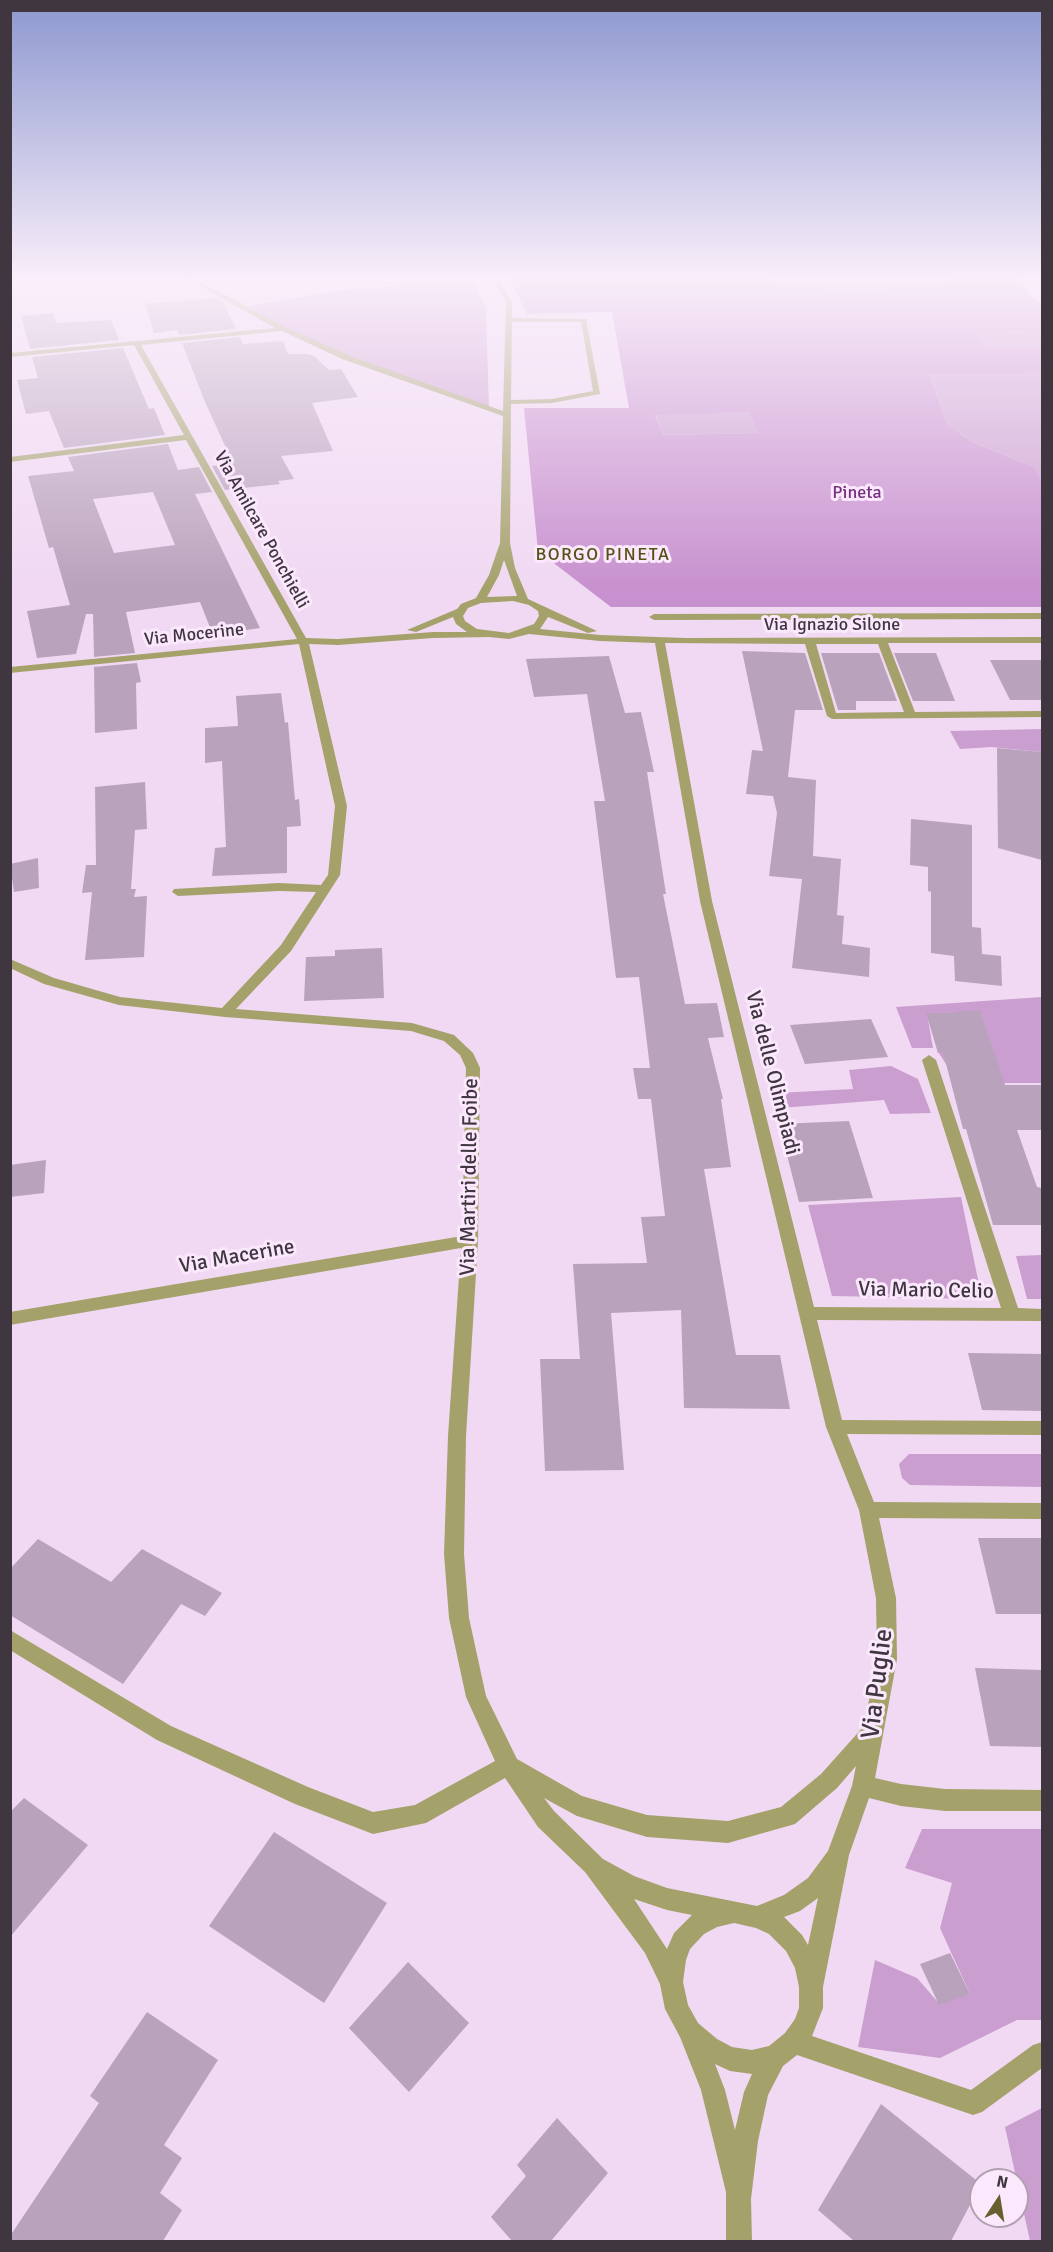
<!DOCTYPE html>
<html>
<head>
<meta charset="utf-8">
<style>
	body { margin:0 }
	#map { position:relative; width:1053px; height:2252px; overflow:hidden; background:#f1d9f3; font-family:Signika,sans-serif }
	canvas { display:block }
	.frame { position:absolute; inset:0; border:12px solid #3f3640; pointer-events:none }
	.north { position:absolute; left:969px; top:2168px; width:60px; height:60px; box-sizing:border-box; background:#fbe8fd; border:2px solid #b0a1b1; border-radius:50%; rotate:12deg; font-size:16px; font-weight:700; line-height:24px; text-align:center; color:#3f3640 }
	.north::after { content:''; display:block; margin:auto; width:21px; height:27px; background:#65612e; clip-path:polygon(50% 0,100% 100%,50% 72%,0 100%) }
</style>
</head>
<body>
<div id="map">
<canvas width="1053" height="2252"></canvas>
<div class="frame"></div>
<div class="north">N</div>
</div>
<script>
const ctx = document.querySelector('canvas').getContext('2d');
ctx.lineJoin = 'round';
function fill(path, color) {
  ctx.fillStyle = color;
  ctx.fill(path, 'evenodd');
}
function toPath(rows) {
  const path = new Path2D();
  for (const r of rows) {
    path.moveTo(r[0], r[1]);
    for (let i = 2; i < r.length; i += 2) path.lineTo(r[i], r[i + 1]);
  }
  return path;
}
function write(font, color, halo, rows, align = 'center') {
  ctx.font = font + ' Signika,sans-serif';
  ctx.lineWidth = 6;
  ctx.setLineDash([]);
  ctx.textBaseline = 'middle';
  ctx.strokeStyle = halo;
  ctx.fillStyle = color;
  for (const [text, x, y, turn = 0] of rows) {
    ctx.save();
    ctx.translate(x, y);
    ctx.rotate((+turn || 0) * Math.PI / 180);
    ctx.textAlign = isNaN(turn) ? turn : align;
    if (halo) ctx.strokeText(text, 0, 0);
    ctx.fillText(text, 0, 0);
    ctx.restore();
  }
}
const green = toPath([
	[744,275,966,275,932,284,885,289,848,290,798,286],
	[472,281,486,307,489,409,295,335,248,306,341,290],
	[1042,331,1042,347,987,347,976,332],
	[930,373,1042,373,1042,481,1034,467,972,442,947,424],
	[749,412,759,433,663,435,655,414],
	[1042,729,1042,752,991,747,960,749,950,731],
	[1042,997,1042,1083,958,1083,937,1050,993,1050,981,1014,927,1014,933,1048,912,1048,896,1007],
	[891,1066,918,1079,931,1113,890,1114,884,1100,780,1108,778,1093,853,1089,849,1070],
	[961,1197,982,1299,832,1296,808,1205],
	[1042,1255,1042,1299,1027,1299,1016,1256],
	[909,1454,1042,1454,1042,1487,910,1485,902,1478,899,1464],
	[922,1829,1042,1829,1042,2020,1017,2020,940,2058,858,2047,875,1960,917,1978,937,2001,970,1994,940,1928,952,1883,905,1868],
	[1042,2108,1042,2241,1030,2241,1005,2127]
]);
const forest = toPath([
	[508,275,744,275,798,286,848,290,885,289,932,284,966,275,1018,275,1035,301,1042,302,1042,331,976,332,987,347,1042,347,1042,373,930,374,947,424,972,442,1034,467,1042,481,1042,607,611,607,538,551,524,408,629,408,612,312,527,314],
	[749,412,758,433,663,435,655,415]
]);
const building = toPath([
	[217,298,223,302,236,329,179,335,177,330,154,333,145,304],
	[53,313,56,323,111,320,119,340,30,349,21,316],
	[240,337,243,344,283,341,288,354,308,354,314,356,329,370,341,369,358,397,312,403,333,451,281,456,294,479,278,481,280,484,225,490,212,466,233,463,205,402,182,343],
	[123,348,149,409,154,408,165,435,64,448,49,411,26,414,17,380,38,378,32,357],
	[168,444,178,470,199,467,212,492,195,494,260,628,213,635,200,602,126,612,135,653,94,657,93,614,86,614,76,654,37,658,27,611,70,605,53,547,49,548,28,476,74,471,68,457],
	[153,492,175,545,114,553,93,499],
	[742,651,805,653,823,710,795,710,788,777,816,780,813,856,841,859,837,915,844,916,842,944,870,948,869,977,792,968,802,879,769,876,777,813,773,796,746,794,752,750,763,751],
	[821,653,879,653,897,701,856,701,856,710,838,710],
	[894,653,936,653,955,701,913,701],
	[609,656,625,713,641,712,654,772,647,772,666,894,663,894,685,1004,717,1003,724,1037,708,1038,723,1099,721,1099,731,1167,704,1169,736,1355,780,1355,790,1409,684,1408,681,1310,611,1313,624,1470,545,1471,540,1359,580,1359,573,1264,647,1263,641,1217,665,1216,651,1099,638,1099,633,1068,650,1068,639,977,616,978,594,801,605,801,587,694,534,697,526,659],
	[990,660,1042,660,1042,700,1010,700],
	[137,663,141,682,136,683,137,729,95,733,94,667],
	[281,693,285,723,288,722,295,800,299,799,301,826,287,827,287,873,212,876,215,848,226,847,222,761,205,763,205,728,238,726,236,696],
	[997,748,1042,752,1042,860,998,848],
	[145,782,147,829,135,830,131,889,136,889,134,897,147,896,144,957,85,960,92,892,82,893,86,865,96,865,95,787],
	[911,819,972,825,972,927,981,928,982,954,1001,956,1002,986,955,981,954,956,931,953,931,892,928,891,928,867,910,865],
	[38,858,39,888,14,892,10,864],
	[382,948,384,998,304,1001,306,957,335,956,335,950],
	[980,1010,1005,1085,1042,1085,1042,1130,1017,1130,1037,1187,1042,1188,1042,1225,993,1225,966,1129,963,1129,943,1052,938,1053,926,1013,955,1013,955,1012],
	[871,1019,888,1057,805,1064,790,1025],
	[849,1121,873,1198,799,1202,779,1124],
	[46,1160,44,1193,10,1197,10,1165],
	[968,1353,1042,1354,1042,1411,982,1410],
	[978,1538,1042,1538,1042,1614,996,1614],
	[38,1539,111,1582,142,1549,222,1593,205,1616,181,1604,123,1684,10,1615,10,1569],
	[975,1668,1042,1670,1042,1747,990,1746],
	[24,1798,88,1845,10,1937,10,1812],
	[274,1832,387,1903,324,2003,209,1926],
	[950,1953,970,1994,939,2005,920,1964],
	[408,1962,469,2023,409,2092,349,2028],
	[147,2012,218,2060,164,2145,182,2158,160,2193,182,2210,163,2241,10,2241,10,2236,99,2103,90,2096],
	[881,2104,981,2184,951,2241,854,2241,818,2210],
	[557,2118,608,2173,551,2241,512,2241,491,2217,526,2176,517,2165]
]);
const minor = toPath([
	[180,275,187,275,286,327,348,355,503,411,506,302,490,275,496,275,512,302,512,318,586,319,600,394,552,403,511,404,510,543,515,568,528,599,597,631,588,633,548,617,540,629,600,635,686,638,1042,637,1042,643,888,643,915,712,1042,711,1042,717,832,719,827,716,805,644,665,643,712,901,814,1307,1001,1308,922,1060,929,1055,936,1060,1018,1308,1042,1309,1042,1321,817,1320,842,1420,1042,1421,1042,1435,847,1434,874,1502,1042,1503,1042,1519,879,1518,896,1598,897,1659,875,1778,901,1784,945,1789,1042,1790,1042,1811,945,1811,901,1806,869,1798,849,1855,823,1987,823,2008,812,2036,971,2090,1033,2045,1042,2042,1042,2068,982,2112,973,2115,797,2055,783,2066,768,2095,758,2141,751,2199,752,2242,726,2242,726,2192,701,2090,680,2037,665,2009,660,1984,645,1953,585,1872,538,1827,505,1778,426,1823,373,1834,295,1804,157,1740,10,1650,10,1630,171,1726,308,1787,373,1812,415,1805,495,1761,466,1697,449,1618,444,1554,448,1436,461,1248,10,1325,10,1312,462,1236,466,1068,460,1055,444,1041,411,1031,225,1017,119,1005,44,984,10,968,10,959,54,978,120,997,222,1008,281,945,316,892,279,891,178,896,172,892,174,889,279,883,321,885,328,875,335,806,299,644,10,673,10,667,297,639,186,440,10,462,10,457,184,435,134,345,10,357,10,353,275,328,180,275],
	[512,322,581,322,593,391,552,399,511,400,512,322],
	[282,331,342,359,503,416,500,543,489,575,476,598,461,604,457,609,407,630,416,632,453,617,456,624,467,632,433,632,338,639,306,638,141,345,282,331],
	[504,560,517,596,487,597,499,575,504,560],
	[513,601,529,605,538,611,539,616,534,624,509,633,477,629,465,621,463,616,468,608,481,603,513,601],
	[529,634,600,641,655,643,700,901,826,1427,859,1510,876,1598,877,1659,864,1726,821,1774,781,1807,728,1821,647,1815,582,1796,517,1759,486,1696,469,1618,464,1554,466,1436,478,1241,480,1068,473,1053,454,1035,412,1023,236,1009,291,951,340,875,347,806,309,644,338,645,433,638,489,637,509,639,529,634],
	[816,644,878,644,904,712,836,713,816,644],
	[856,1766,852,1786,828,1851,808,1878,784,1895,757,1906,667,1888,634,1876,603,1859,554,1811,544,1798,577,1816,647,1837,728,1843,795,1824,837,1788,856,1766],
	[818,1898,808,1945,802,1935,784,1917,800,1911,818,1898],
	[634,1899,667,1910,692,1915,674,1933,667,1949,634,1899],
	[734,1923,756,1928,769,1934,786,1951,795,1968,799,1987,799,2008,795,2019,785,2033,769,2046,752,2050,732,2047,717,2039,698,2023,688,2005,683,1982,686,1960,690,1949,704,1934,717,1927,734,1923],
	[715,2064,730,2071,752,2074,744,2092,735,2130,725,2090,715,2064],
	[1042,613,1042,619,654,620,649,617,654,614,1042,613]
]);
const farParknames = [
	["Pineta",857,493]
];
const farStreetnames = [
	["Via Amilcare Ponchielli",261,530,61],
	["Via Ignazio Silone",832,625],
	["Via Mocerine",194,635,-6]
];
const farNeighbourhoodnames = [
	["BORGO PINETA",603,555]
];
const streetNames = [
	["Via delle Olimpiadi",772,1073,76],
	["Via Martiri delle Foibe",470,1177,-89],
	["Via Macerine",237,1257,-10],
	["Via Mario Celio",926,1291,1]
];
const nearStreetnames = [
	["Via Puglie",878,1684,-83]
];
fill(green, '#ca9ecf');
fill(forest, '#c790ce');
fill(building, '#b9a2bc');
fill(minor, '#a4a16a');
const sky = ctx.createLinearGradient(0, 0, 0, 590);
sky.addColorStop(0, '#8d98cf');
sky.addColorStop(0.47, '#f9eefa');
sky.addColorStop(1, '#f9eefa00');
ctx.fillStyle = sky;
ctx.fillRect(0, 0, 1053, 590);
write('18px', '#75337d', '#fbe8fd', farParknames);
write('18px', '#3f3640', '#fbe8fd', farStreetnames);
ctx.letterSpacing = '1.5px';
write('18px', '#565215', '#fbe8fd', farNeighbourhoodnames);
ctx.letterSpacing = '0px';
write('21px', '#3f3640', '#fbe8fd', streetNames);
write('26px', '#3f3640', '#fbe8fd', nearStreetnames);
</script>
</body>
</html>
